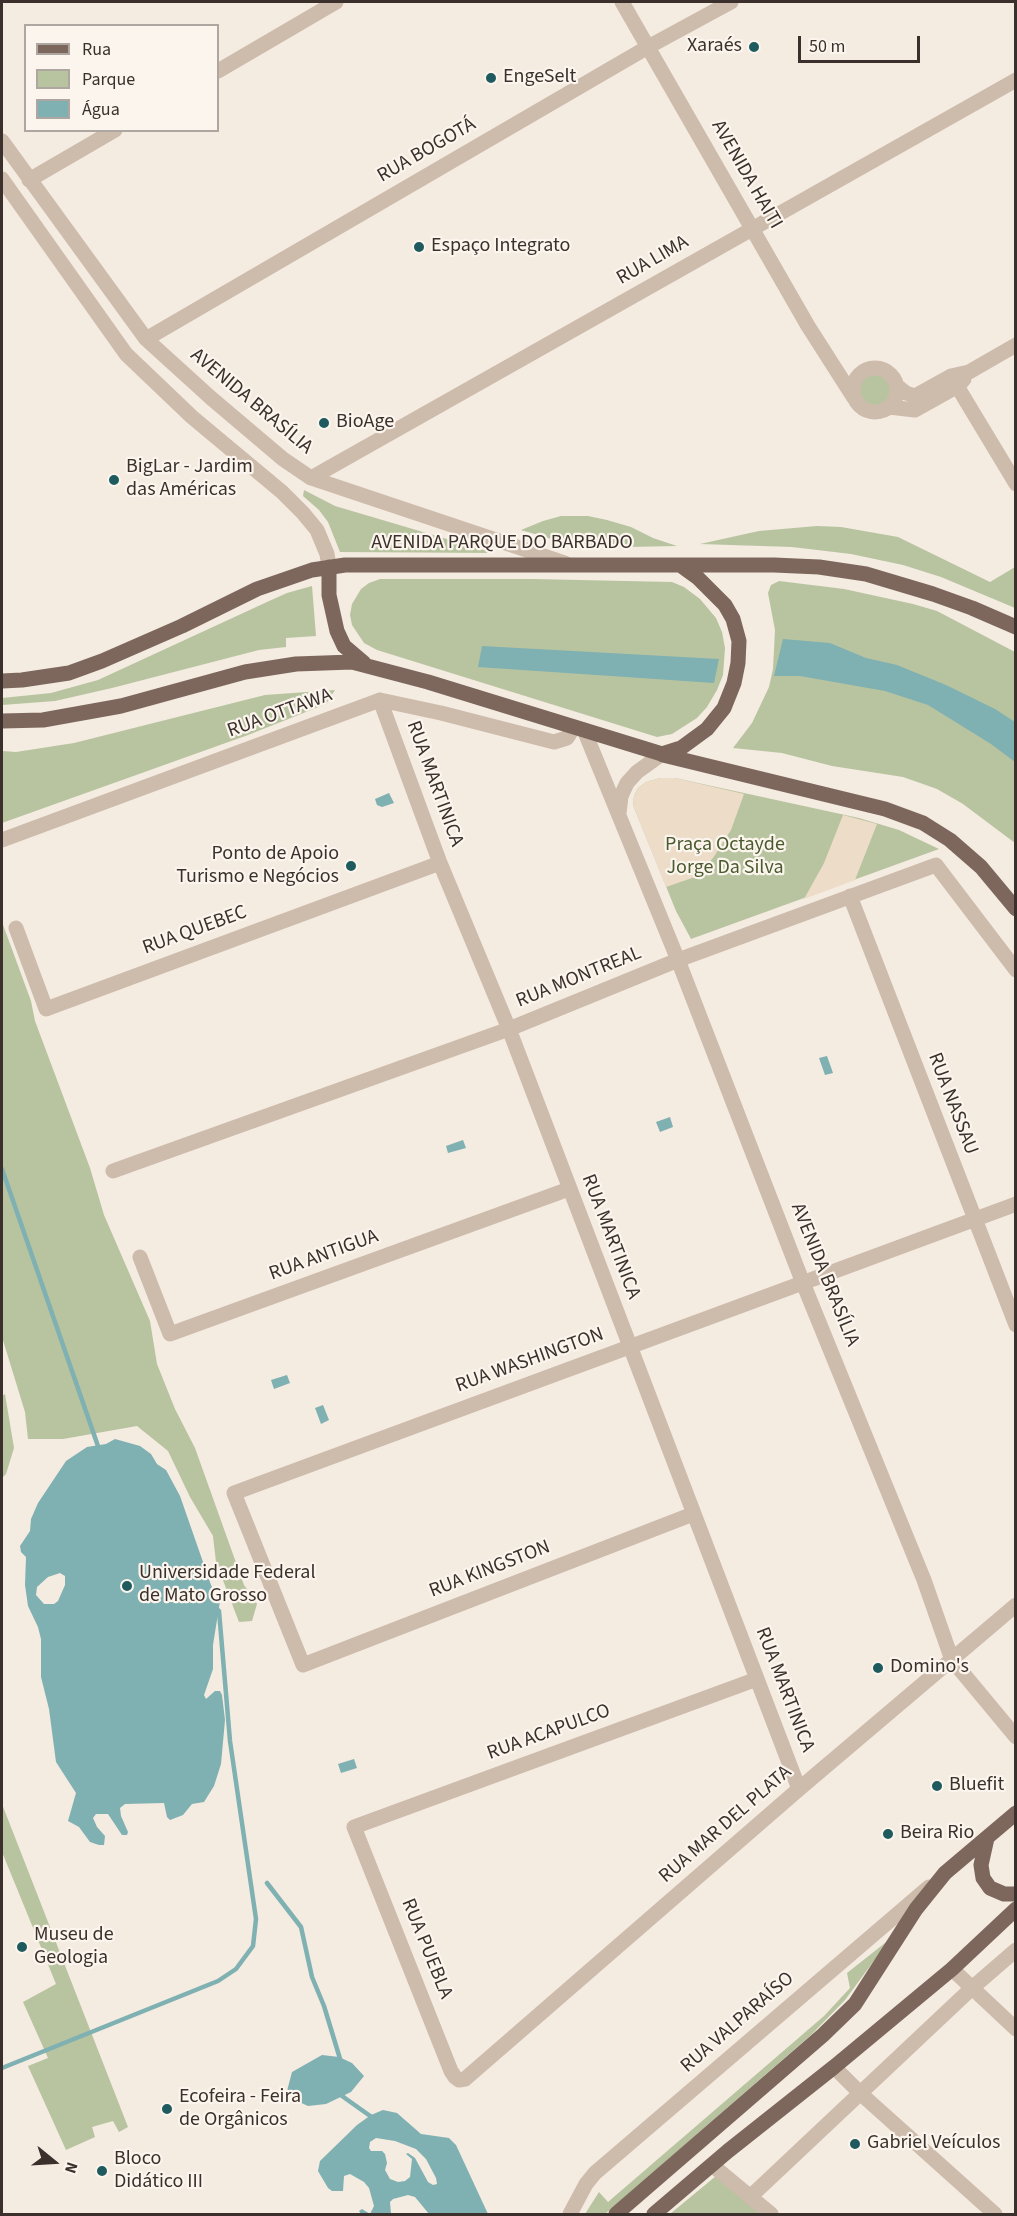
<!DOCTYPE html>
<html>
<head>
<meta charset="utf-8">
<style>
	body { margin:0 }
	#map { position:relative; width:1017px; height:2216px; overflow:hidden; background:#f4ebe1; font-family:"Source Sans 3",sans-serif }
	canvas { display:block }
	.frame { position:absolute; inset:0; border:3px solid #3b302b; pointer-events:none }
	.legend { position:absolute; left:24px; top:24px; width:195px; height:108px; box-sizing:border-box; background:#fbf5ee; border:2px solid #aea6a0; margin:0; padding:8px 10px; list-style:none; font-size:18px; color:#3b302b }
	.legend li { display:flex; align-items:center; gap:12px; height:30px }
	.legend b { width:30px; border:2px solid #aea6a0 }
	.north { position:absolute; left:24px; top:2132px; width:60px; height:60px; -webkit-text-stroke:4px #fbf5ee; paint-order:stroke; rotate:108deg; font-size:16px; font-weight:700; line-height:24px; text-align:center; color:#3b302b }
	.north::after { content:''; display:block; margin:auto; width:21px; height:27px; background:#3b302b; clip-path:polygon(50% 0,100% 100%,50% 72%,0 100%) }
	.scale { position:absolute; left:798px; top:36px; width:122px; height:27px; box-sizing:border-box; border:3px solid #3b302b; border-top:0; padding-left:8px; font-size:18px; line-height:21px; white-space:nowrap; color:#3b302b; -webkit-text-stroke:4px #fbf5ee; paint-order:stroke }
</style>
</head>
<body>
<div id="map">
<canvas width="1017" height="2216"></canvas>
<div class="frame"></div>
<ul class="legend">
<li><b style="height:8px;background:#7d675c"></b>Rua</li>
<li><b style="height:16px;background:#b8c4a0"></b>Parque</li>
<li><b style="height:16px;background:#7fb0b2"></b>Água</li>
</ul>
<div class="north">N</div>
<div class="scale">50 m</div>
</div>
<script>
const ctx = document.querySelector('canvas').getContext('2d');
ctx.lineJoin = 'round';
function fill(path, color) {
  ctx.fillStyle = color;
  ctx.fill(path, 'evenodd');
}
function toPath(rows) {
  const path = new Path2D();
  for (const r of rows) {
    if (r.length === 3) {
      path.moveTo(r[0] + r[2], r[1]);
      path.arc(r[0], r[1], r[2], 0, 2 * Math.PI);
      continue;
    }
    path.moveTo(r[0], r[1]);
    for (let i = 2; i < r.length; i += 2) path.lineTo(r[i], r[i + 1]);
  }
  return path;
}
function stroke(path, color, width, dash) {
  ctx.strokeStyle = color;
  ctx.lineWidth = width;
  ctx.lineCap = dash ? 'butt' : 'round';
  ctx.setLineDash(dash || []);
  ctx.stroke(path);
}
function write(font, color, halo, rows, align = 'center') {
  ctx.font = font + ' "Source Sans 3",sans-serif';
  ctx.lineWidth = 4.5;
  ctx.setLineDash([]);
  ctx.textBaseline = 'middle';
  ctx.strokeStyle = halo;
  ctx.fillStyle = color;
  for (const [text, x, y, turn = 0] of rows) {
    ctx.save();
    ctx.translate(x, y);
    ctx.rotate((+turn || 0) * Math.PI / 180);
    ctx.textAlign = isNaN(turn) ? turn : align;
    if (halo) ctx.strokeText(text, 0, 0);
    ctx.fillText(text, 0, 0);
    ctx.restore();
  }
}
const green = toPath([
	[875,390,17],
	[304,490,335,506,494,553,340,552,328,522,319,510,303,496],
	[561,516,588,516,607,520,631,527,653,538,677,546,627,547,572,545,521,530,543,521],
	[817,526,841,527,898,537,990,582,1015,567,1015,608,941,577,903,565,851,554,792,547,700,544,759,531],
	[380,579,533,579,672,582,684,587,700,599,716,618,722,632,725,648,723,675,717,690,707,707,697,718,672,734,657,737,377,650,364,643,352,625,350,615,352,604,361,589,369,583],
	[779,581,844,589,913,604,937,611,1015,652,1015,843,963,804,937,789,903,777,832,766,782,753,733,748,752,723,769,687,773,669,775,630,768,593,771,585],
	[312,586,316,636,286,638,286,647,259,650,112,688,55,701,2,705,2,698,51,693,98,680,267,602,287,593],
	[335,690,326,704,248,735,2,823,2,751,16,752,74,743,265,695],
	[660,778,675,778,859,818,899,830,939,849,691,939,676,911,633,805,634,796,638,788,646,782],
	[2,922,31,1001,35,1021,90,1168,104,1215,150,1321,157,1364,175,1409,195,1448,244,1585,257,1604,252,1621,239,1622,216,1562,213,1536,190,1497,168,1451,137,1426,63,1439,28,1439,25,1412,2,1337],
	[5,1394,14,1448,6,1474,2,1478,2,1396],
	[2,1804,128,2127,119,2132,113,2121,92,2127,95,2137,66,2150,28,2066,48,2058,23,2002,56,1984,2,1852],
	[890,1939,845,2000,811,2035,605,2214,585,2214,599,2192,608,2202,824,2016,850,1988,847,1973],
	[716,2176,762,2214,670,2214]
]);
const plaza = toPath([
	[660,778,675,778,744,794,731,830,713,858,695,877,666,887,633,805,634,796,638,788,646,782],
	[843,815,877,824,855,880,804,899,824,863]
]);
const water = toPath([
	[783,639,830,643,866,658,897,665,946,685,995,709,1015,722,1015,762,991,744,928,705,885,691,800,676,774,676],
	[482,646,719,659,714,683,478,667],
	[389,793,394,803,382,807,377,805,375,799],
	[827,1056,833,1073,825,1075,819,1058],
	[670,1117,673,1127,660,1132,656,1122],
	[463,1140,466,1148,448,1153,446,1146],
	[287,1375,290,1383,274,1389,271,1380],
	[323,1405,329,1420,321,1424,315,1408],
	[115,1439,140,1446,151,1454,157,1464,166,1470,180,1496,211,1585,220,1601,213,1645,213,1669,204,1695,206,1699,215,1691,220,1691,222,1695,225,1720,221,1764,214,1786,204,1802,192,1804,183,1815,170,1820,167,1817,164,1803,125,1804,120,1808,121,1816,128,1832,127,1835,122,1835,108,1814,96,1814,93,1818,97,1827,105,1836,104,1845,99,1845,90,1842,79,1827,68,1821,76,1793,56,1762,49,1709,41,1677,41,1639,38,1627,28,1606,25,1585,26,1557,21,1552,20,1546,30,1531,31,1519,38,1503,66,1461,87,1447,106,1444],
	[60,1573,65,1576,65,1585,58,1601,54,1604,44,1604,36,1595,37,1587,48,1577],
	[354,1759,357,1768,341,1773,338,1764],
	[322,2055,339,2057,352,2063,364,2076,351,2092,326,2104,308,2106,295,2100,287,2091,292,2072],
	[383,2110,397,2113,421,2134,449,2138,456,2145,488,2214,429,2214,415,2197,408,2195,393,2199,390,2202,391,2214,361,2214,359,2211,362,2209,370,2214,374,2206,369,2188,364,2182,350,2174,344,2176,343,2191,332,2191,328,2188,318,2171,320,2161,357,2125,371,2115],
	[376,2138,395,2141,416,2149,426,2159,436,2178,437,2184,433,2185,428,2182,415,2158,408,2153,406,2154,412,2159,410,2177,405,2181,398,2182,390,2179,385,2170,387,2163,385,2154,382,2151,371,2151,369,2148,370,2142]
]);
const stream = toPath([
	[2,1169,99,1449],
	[267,1883,301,1927,312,1977,324,2006,341,2062],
	[2,2068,218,1981,236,1969,253,1946,256,1919,230,1741,219,1611,216,1608],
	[344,2092,342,2096,373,2118]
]);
const minor = toPath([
	[622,2,808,326,854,398],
	[218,71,336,2],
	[2,141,146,339,211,398,283,459,311,478,565,563],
	[2,179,126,354,192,417,282,492,303,513,317,530,327,554,329,567],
	[29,180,115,130],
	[146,339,648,47,731,2],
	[875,390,22],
	[951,376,1016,484],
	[896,385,906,393,915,396,951,376,969,372,1016,345],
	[889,407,915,410,958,386,964,379],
	[311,478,1016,80],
	[380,700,440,863,509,1029,799,1789],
	[584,730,678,960,803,1283,924,1580,952,1660,1016,1737],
	[619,813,621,796,627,783,637,772,662,754],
	[2,840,380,700,441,713,554,742,567,738,574,727],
	[850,896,1016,1325],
	[16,928,46,1009,440,863],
	[113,1171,509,1029,678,960,936,865,1016,970],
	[140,1257,170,1334,569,1189],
	[693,1514,303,1665,234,1493,1016,1204],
	[757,1679,354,1827,451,2071,455,2077,459,2080,465,2079,799,1789,1016,1605],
	[952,1969,1016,2029],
	[834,2067,860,2093,995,2214],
	[712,2165,771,2214],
	[750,2197,972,1988,1016,1950],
	[570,2214,586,2184,595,2173,929,1887]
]);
const major = toPath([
	[329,567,329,595,337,631,344,646,364,663],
	[2,681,22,680,69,673,102,661,182,626,257,589,312,570,345,565,774,565,819,567,866,574,933,594,972,608,1016,627],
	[2,721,43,720,121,706,245,672,296,664,352,662,428,682,662,754,681,748,707,729,724,708,734,683,738,663,739,641,733,619,725,605,698,578,680,565],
	[663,755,885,809,923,823,950,840,981,867,1016,909],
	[987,1838,981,1865,983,1878,990,1888,1004,1894,1016,1894],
	[616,2214,823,2035,855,2004,916,1909,945,1873,1016,1813],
	[654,2214,728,2151,834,2067,952,1969,1016,1909]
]);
const markers = [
	[754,47,6,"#1f5a5e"],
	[491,78,6,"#1f5a5e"],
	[419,247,6,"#1f5a5e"],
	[324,423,6,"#1f5a5e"],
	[114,480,6,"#1f5a5e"],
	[351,866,6,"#1f5a5e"],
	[127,1586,6,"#1f5a5e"],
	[878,1668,6,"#1f5a5e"],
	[937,1786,6,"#1f5a5e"],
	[888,1834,6,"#1f5a5e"],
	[22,1947,6,"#1f5a5e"],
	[167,2109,6,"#1f5a5e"],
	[855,2144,6,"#1f5a5e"],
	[102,2171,6,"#1f5a5e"]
];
const poiNames = [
	["Xaraés",742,47,"right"],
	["EngeSelt",503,78],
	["Espaço Integrato",431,247],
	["BioAge",336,423],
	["BigLar - Jardim",126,468],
	["das Américas",126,491],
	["Ponto de Apoio",339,855,"right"],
	["Turismo e Negócios",339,878,"right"],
	["Universidade Federal",139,1574],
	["de Mato Grosso",139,1597],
	["Domino's",890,1668],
	["Bluefit",949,1786],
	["Beira Rio",900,1834],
	["Museu de",34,1936],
	["Geologia",34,1959],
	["Ecofeira - Feira",179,2098],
	["de Orgânicos",179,2121],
	["Gabriel Veículos",867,2144],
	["Bloco",114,2160],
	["Didático III",114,2183]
];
const streetNames = [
	["RUA BOGOTÁ",427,151,-30],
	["AVENIDA HAITI",746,175,60],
	["RUA LIMA",653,261,-30],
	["AVENIDA BRASÍLIA",251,402,40],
	["AVENIDA PARQUE DO BARBADO",502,544],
	["RUA OTTAWA",280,714,-20],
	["RUA MARTINICA",434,784,70],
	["RUA QUEBEC",195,931,-20],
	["RUA MONTREAL",579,978,-22],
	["RUA NASSAU",952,1104,69],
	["RUA MARTINICA",610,1237,69],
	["RUA ANTIGUA",324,1256,-20],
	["AVENIDA BRASÍLIA",824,1275,68],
	["RUA WASHINGTON",530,1361,-20],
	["RUA KINGSTON",490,1570,-21],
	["RUA MARTINICA",784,1690,69],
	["RUA ACAPULCO",549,1733,-20],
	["RUA MAR DEL PLATA",726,1825,-41],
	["RUA PUEBLA",426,1949,68],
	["RUA VALPARAÍSO",738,2023,-41]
];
const parkNames = [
	["Praça Octayde",725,846],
	["Jorge Da Silva",725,869]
];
fill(green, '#b8c4a0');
fill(plaza, '#ecdcc8');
fill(water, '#7fb0b2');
stroke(stream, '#7fb0b2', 4.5);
stroke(minor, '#cdbbac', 15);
stroke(major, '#7d675c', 15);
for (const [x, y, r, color] of markers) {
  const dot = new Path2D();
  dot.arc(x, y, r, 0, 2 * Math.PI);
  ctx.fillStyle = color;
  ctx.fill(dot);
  stroke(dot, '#fbf5ee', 2);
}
write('20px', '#3b302b', '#fbf5ee', poiNames, 'left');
write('20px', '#3b302b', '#fbf5ee', streetNames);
write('20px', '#4a5a2e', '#fbf5ee', parkNames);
</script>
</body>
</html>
